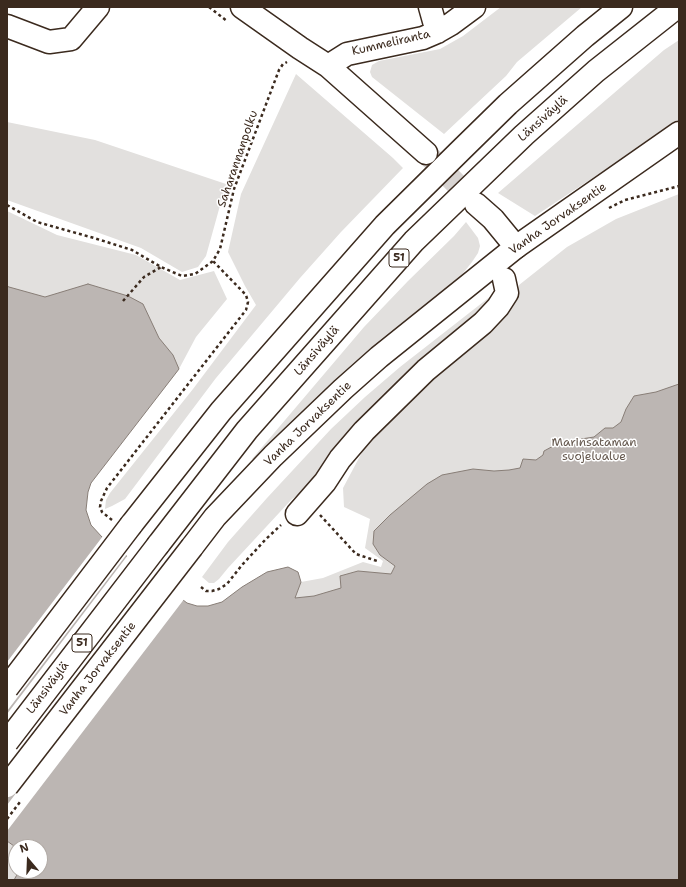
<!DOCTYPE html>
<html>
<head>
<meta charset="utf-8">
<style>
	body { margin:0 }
	#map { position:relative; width:686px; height:887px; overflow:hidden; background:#fff; font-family:"Shantell Sans",sans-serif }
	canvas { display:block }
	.frame { position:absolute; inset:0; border:8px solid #3b2a1e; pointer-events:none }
	.north { position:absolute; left:8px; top:839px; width:40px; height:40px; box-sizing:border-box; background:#fff; border:1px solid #b1aaa5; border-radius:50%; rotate:341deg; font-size:11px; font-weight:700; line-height:16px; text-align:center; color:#3b2a1e }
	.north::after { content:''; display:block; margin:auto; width:14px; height:18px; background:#3b2a1e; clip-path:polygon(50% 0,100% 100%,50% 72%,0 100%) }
</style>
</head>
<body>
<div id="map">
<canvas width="686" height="887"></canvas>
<div class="frame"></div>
<div class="north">N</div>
</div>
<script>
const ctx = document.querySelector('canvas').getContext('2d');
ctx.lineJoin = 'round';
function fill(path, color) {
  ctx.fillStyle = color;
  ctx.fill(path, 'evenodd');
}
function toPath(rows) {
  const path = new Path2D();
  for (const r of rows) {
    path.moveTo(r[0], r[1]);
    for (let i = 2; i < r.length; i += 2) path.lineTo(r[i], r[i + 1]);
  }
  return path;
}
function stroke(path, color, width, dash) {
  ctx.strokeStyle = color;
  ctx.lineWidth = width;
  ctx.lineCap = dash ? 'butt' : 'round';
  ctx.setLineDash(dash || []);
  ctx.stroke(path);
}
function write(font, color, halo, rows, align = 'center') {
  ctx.font = font + ' "Shantell Sans",sans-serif';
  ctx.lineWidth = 3;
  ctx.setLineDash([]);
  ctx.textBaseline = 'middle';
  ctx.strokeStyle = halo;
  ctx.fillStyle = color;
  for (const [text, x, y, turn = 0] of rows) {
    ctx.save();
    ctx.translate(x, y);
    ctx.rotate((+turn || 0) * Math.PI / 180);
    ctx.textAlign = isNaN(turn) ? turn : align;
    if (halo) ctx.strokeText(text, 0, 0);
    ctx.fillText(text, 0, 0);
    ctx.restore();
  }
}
const green = toPath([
	[501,7,582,7,517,62,506,76,444,134,372,77,370,72,372,65,379,61,440,49,463,36],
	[679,40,679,121,535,216,498,193,664,50],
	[296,74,393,158,403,168,341,232,300,278,216,378,125,499,112,506,105,509,106,500,110,493,193,389,256,305,245,286,228,252,241,194],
	[7,122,95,140,226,184,206,256,198,267,182,272,141,248,7,200],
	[679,194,679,517,306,617,267,572,288,567,298,572,301,582,323,578,363,562,381,567,383,561,365,548,370,519,344,507,343,488,368,441,438,370,492,331,512,306,519,285,567,247,616,219],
	[7,211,57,235,136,255,180,280,214,271,227,299,196,337,179,369,158,396,7,334],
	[466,222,478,238,480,246,478,253,472,262,460,277,381,339,351,365,277,436,255,460,252,459,364,327,408,281,454,236],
	[496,292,498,294,305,490,292,499,228,568,219,579,214,583,209,583,202,577,228,542,267,498,331,429,365,397,400,367],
	[7,841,14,846,16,849,16,871,19,871,14,880,7,880]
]);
const water = toPath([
	[88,284,128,296,143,304,159,338,173,355,179,369,91,483,88,492,86,510,91,525,102,537,187,603,197,606,208,606,222,602,242,587,267,572,288,567,298,572,301,582,295,598,314,596,341,588,340,576,358,571,391,574,395,566,380,555,373,544,374,531,390,515,427,484,442,475,473,469,494,471,509,470,520,468,523,459,536,460,543,455,544,451,557,444,576,445,581,439,594,437,605,428,613,428,621,422,626,409,634,396,656,392,679,384,679,880,14,880,19,871,40,871,40,847,16,847,16,849,14,846,7,841,7,286,9,287,45,297,88,284]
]);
const pier = toPath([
	[103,536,127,554,7,711,7,662],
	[128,555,155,576,7,769,7,714],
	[172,589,185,598,7,831,7,805]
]);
const minorTunnel = toPath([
	[426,153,476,204]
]);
const path = toPath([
	[209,7,227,21],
	[7,205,37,222,94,238,132,250,161,267,182,276,195,274,213,261,220,249,234,189,279,70,283,64,287,62],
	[609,208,625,200,679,186],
	[123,301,144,277,161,267],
	[320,515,356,554,377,561],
	[112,520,102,512,100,507,101,501,107,488,246,310,248,302,246,295,213,261],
	[201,587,206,591,212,591,219,589,227,584,242,565,266,539,281,525]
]);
const minor = toPath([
	[242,7,300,48,328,66,426,153],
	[430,7,437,32],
	[7,26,49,42,71,39,98,7],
	[328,66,347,54,423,38,437,32,451,24,474,7],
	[476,204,493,219,516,247],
	[297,514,325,482,340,459,364,431,426,370,483,323,498,307,507,293,504,279]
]);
const major = toPath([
	[192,547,215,517,273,456,343,389,379,357,516,247,679,133]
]);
const highway = toPath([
	[131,525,221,411,385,225,460,151,508,104,585,36,621,7],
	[158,545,247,430,414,241,524,135,596,71,677,7]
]);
const pathBridge = toPath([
	[7,819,20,802]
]);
const majorBridge = toPath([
	[7,786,192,547]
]);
const highwayBridge = toPath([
	[7,688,131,525],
	[7,742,158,545]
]);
const shields = [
	[399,258,20],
	[82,643,20]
];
const shieldNames = [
	["51",399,258],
	["51",82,643]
];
const streetNames = [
	["Kummeliranta",391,43,-13],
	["Länsiväylä",543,119,-42],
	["Saharannanpolku",238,159,-71],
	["Vanha Jorvaksentie",558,219,-35],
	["Länsiväylä",317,351,-49],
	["Vanha Jorvaksentie",308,424,-44],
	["Vanha Jorvaksentie",98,669,-52],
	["Länsiväylä",48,688,-53]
];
const parkNames = [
	["Marinsataman",594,443],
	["suojelualue",594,457]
];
fill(green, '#e2e0de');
fill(water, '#bcb6b3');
stroke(water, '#887e77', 1);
fill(pier, '#fff');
stroke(minorTunnel, '#d8d4d2', 22, [22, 11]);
stroke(minor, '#3b2a1e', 25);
stroke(major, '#3b2a1e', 25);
stroke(highway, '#3b2a1e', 25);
stroke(path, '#3b2a1e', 2.5, [3, 3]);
stroke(minor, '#fff', 22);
stroke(major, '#fff', 22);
stroke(highway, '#fff', 22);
stroke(majorBridge, '#3b2a1e', 25, []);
stroke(highwayBridge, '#3b2a1e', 25, []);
stroke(pathBridge, '#3b2a1e', 2.5, [3, 3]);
stroke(majorBridge, '#fff', 22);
stroke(highwayBridge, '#fff', 22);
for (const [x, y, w] of shields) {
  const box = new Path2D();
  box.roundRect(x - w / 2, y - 9, w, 18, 3);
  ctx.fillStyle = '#fff';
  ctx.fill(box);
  stroke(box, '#3b2a1e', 1);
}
write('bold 11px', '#3b2a1e', null, shieldNames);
write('12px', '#3b2a1e', '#fff', streetNames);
write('12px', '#65584e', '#fff', parkNames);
</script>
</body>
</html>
